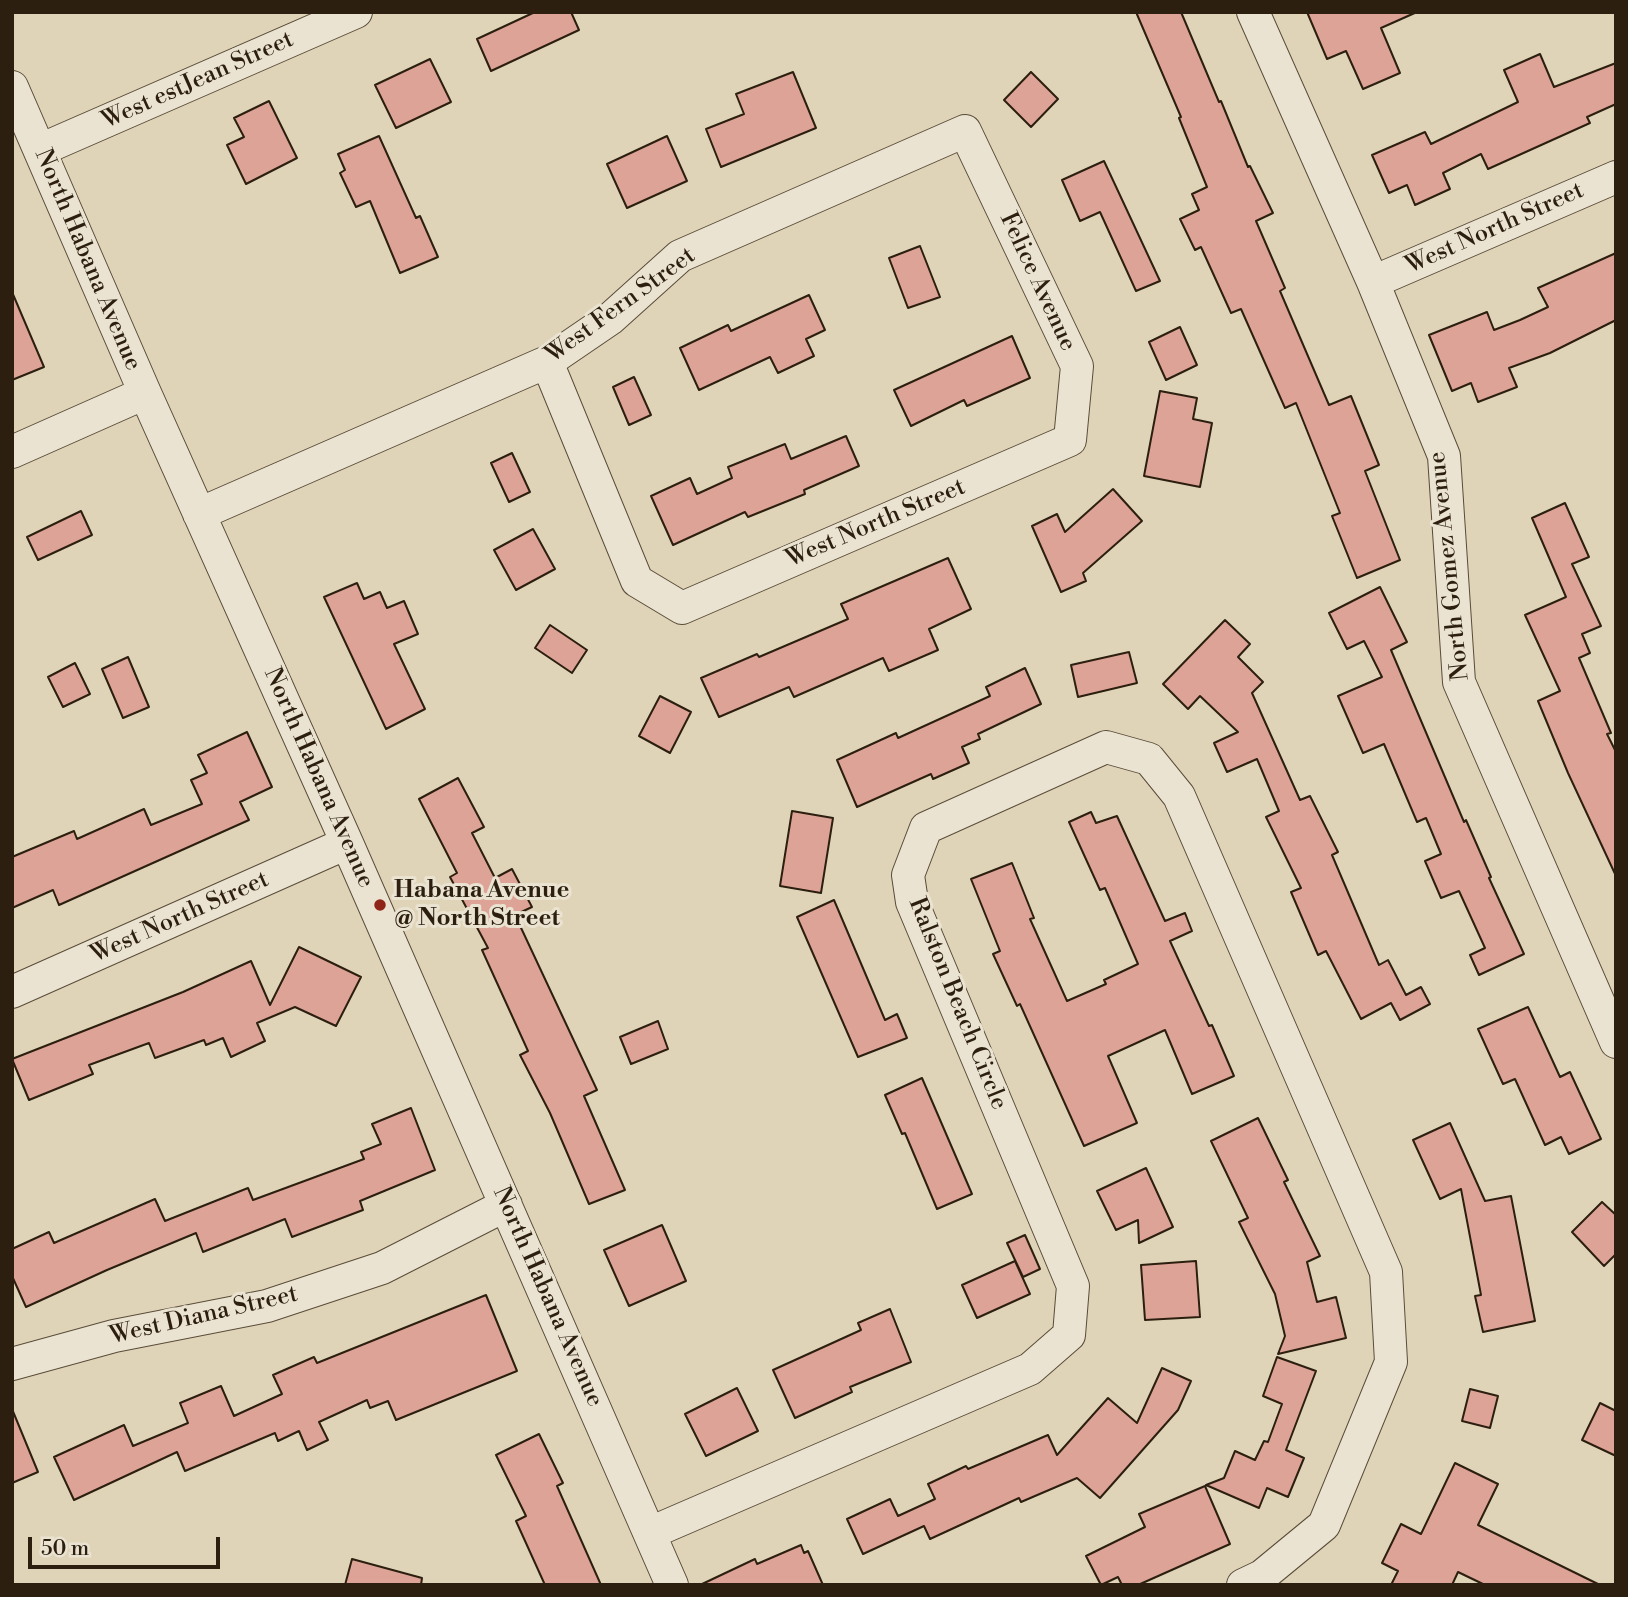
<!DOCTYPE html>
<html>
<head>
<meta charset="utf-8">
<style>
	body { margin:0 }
	#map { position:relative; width:1628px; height:1597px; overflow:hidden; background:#e0d4b8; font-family:"Libre Bodoni",serif }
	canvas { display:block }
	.frame { position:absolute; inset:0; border:14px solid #2c1f0f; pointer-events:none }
	.scale { position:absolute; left:28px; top:1537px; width:192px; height:32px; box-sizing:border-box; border:4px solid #2c1f0f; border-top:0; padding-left:9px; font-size:21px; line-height:24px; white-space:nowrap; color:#2c1f0f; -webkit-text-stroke:5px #ebe3d1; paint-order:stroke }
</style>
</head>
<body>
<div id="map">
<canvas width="1628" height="1597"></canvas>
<div class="frame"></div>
<div class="scale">50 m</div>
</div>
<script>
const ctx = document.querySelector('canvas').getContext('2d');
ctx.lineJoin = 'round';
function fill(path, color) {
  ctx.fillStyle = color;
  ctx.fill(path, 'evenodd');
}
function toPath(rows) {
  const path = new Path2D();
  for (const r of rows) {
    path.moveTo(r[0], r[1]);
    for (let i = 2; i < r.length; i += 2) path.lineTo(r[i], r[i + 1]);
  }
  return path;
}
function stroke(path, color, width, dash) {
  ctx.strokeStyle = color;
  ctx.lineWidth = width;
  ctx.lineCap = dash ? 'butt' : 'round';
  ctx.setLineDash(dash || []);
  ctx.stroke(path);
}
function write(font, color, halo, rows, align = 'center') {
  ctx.font = font + ' "Libre Bodoni",serif';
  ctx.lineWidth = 6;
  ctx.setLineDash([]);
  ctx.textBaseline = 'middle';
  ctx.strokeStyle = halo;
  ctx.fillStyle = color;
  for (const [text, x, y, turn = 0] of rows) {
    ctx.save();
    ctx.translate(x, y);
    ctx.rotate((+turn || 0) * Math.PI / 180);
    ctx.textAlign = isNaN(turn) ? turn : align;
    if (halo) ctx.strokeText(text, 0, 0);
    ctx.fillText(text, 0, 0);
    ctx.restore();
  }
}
const building = toPath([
	[535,12,571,12,579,30,491,71,477,39,535,12],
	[1136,12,1181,12,1219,102,1221,101,1248,167,1250,166,1273,213,1256,221,1285,288,1280,291,1329,405,1351,396,1379,465,1365,471,1400,560,1357,578,1332,516,1340,513,1296,403,1285,408,1241,309,1231,313,1201,247,1195,250,1180,219,1199,210,1192,194,1207,187,1179,118,1181,117,1136,12],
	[1307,12,1417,12,1381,28,1400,73,1363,89,1346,51,1327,59,1307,12],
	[1540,54,1554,87,1616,63,1616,104,1587,117,1590,123,1488,169,1481,154,1443,173,1450,189,1415,205,1407,185,1389,193,1372,155,1425,132,1431,144,1518,102,1504,70,1540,54],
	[430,59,451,102,396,128,375,85,430,59],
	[793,72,816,128,721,167,706,129,744,114,736,94,793,72],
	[1031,72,1058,99,1031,127,1004,100,1031,72],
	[269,101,297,158,246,184,227,145,244,137,234,118,269,101],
	[379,136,416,218,420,216,438,257,400,273,370,201,356,207,340,173,345,170,338,154,379,136],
	[667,136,687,181,627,208,607,164,667,136],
	[1104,161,1160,281,1136,291,1100,212,1080,221,1062,180,1104,161],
	[920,246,940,297,908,308,889,258,920,246],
	[1616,253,1616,320,1550,353,1509,368,1517,387,1478,402,1471,383,1452,391,1429,335,1487,312,1494,330,1520,320,1548,307,1538,288,1616,253],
	[12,292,44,367,12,380,12,292],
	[809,295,825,330,806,339,814,356,778,373,770,357,699,390,680,348,728,325,731,331,809,295],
	[1180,327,1197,365,1166,380,1149,342,1180,327],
	[1012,336,1030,378,967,406,964,400,911,426,894,390,1012,336],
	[634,377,651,415,629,425,613,387,634,377],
	[1160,391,1197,398,1193,419,1212,423,1200,487,1144,476,1160,391],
	[846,436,859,466,804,490,805,494,748,517,745,512,673,545,651,496,690,478,697,494,732,478,728,467,785,444,791,459,846,436],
	[512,453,530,492,509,502,491,463,512,453],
	[1113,489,1142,521,1083,573,1086,581,1061,592,1032,526,1057,514,1065,532,1113,489],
	[1565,503,1589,557,1572,564,1601,626,1582,634,1590,653,1579,658,1611,733,1607,734,1616,752,1616,876,1568,773,1538,701,1560,691,1525,615,1566,597,1532,518,1565,503],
	[81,511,92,535,38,560,27,537,81,511],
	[533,529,555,569,516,590,494,550,533,529],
	[948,558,971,609,929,629,938,650,889,671,883,658,794,697,789,687,719,717,701,678,757,654,759,657,848,619,841,604,948,558],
	[357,583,364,599,380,592,387,608,404,601,418,634,394,644,425,709,386,729,324,597,357,583],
	[1380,587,1407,642,1391,650,1464,822,1466,820,1491,877,1489,878,1524,954,1479,975,1470,955,1485,948,1459,891,1441,898,1425,861,1441,854,1426,818,1417,822,1384,744,1363,753,1338,696,1382,677,1364,641,1347,649,1329,613,1380,587],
	[1225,620,1250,644,1238,657,1263,682,1252,693,1300,800,1310,796,1338,852,1332,855,1379,965,1388,960,1406,995,1421,987,1430,1004,1400,1020,1391,1003,1361,1019,1326,951,1318,955,1291,892,1301,888,1266,817,1279,811,1257,759,1227,772,1214,743,1238,732,1200,696,1188,709,1163,684,1225,620],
	[550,625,587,650,572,673,535,648,550,625],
	[1129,652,1137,683,1078,697,1071,665,1129,652],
	[128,657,149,707,123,718,102,669,128,657],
	[75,663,90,694,63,707,48,677,75,663],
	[1025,668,1041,704,978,734,980,739,962,747,969,763,933,779,931,774,857,807,837,760,896,733,898,738,990,696,986,687,1025,668],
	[660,696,691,712,670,753,639,736,660,696],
	[247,732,272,787,240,802,249,820,59,905,53,890,12,908,12,857,74,831,77,839,144,809,151,825,202,804,191,780,207,773,198,755,247,732],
	[458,778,484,827,472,833,495,878,512,869,532,907,515,915,597,1090,584,1096,625,1190,589,1204,550,1113,520,1055,528,1051,482,950,488,948,450,877,457,873,419,799,458,778],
	[792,811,833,818,821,893,780,886,792,811],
	[1091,812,1096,823,1117,816,1165,921,1185,913,1192,931,1170,941,1209,1026,1212,1025,1234,1076,1192,1094,1165,1030,1108,1056,1137,1123,1084,1146,1020,1004,1017,1006,993,954,1000,951,971,879,1012,863,1034,918,1030,919,1067,1001,1106,984,1104,980,1138,964,1105,888,1100,890,1069,822,1091,812],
	[834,900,885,1020,897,1014,907,1038,858,1057,797,917,834,900],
	[299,947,361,977,336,1026,295,1007,257,1023,265,1041,231,1057,223,1038,206,1045,204,1040,155,1058,149,1043,89,1065,93,1074,29,1100,12,1059,183,992,251,961,270,1005,299,947],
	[1528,1007,1560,1077,1570,1072,1601,1139,1569,1154,1561,1137,1545,1145,1515,1079,1503,1084,1478,1029,1528,1007],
	[658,1021,668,1049,631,1064,620,1037,658,1021],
	[922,1078,972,1194,937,1209,905,1133,902,1134,885,1095,922,1078],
	[411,1108,435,1170,360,1201,363,1210,292,1237,285,1219,203,1252,196,1233,107,1270,26,1307,12,1276,12,1249,49,1232,54,1243,155,1199,165,1221,248,1188,253,1200,364,1159,361,1152,381,1144,372,1124,411,1108],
	[1258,1118,1288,1180,1284,1182,1320,1256,1307,1262,1317,1302,1336,1297,1346,1338,1278,1354,1285,1336,1275,1294,1239,1222,1248,1218,1211,1141,1258,1118],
	[1450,1123,1485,1201,1511,1196,1535,1321,1483,1332,1475,1296,1481,1295,1461,1189,1440,1199,1413,1140,1450,1123],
	[1146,1168,1173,1227,1139,1243,1138,1220,1116,1230,1097,1191,1146,1168],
	[1602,1202,1616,1215,1616,1254,1604,1266,1572,1232,1602,1202],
	[662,1225,686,1281,629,1306,604,1250,662,1225],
	[1025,1235,1040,1269,1023,1277,1007,1243,1025,1235],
	[1015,1261,1030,1294,977,1318,962,1285,1015,1261],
	[1196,1261,1200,1317,1145,1320,1141,1265,1196,1261],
	[486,1295,517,1371,396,1420,388,1401,370,1408,367,1400,319,1422,328,1440,307,1450,299,1431,278,1441,275,1433,185,1471,177,1452,74,1500,54,1457,124,1425,133,1446,188,1423,180,1403,221,1386,234,1416,282,1394,273,1375,314,1357,317,1363,486,1295],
	[890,1309,911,1362,850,1387,852,1392,795,1418,773,1370,861,1330,858,1323,890,1309],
	[1277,1357,1316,1371,1286,1450,1304,1458,1288,1497,1267,1488,1259,1508,1206,1485,1224,1478,1235,1451,1255,1460,1264,1441,1268,1442,1282,1404,1263,1396,1277,1357],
	[1162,1368,1191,1381,1178,1410,1100,1498,1077,1478,1021,1502,1019,1498,930,1539,924,1526,863,1554,847,1519,890,1499,898,1516,935,1499,928,1484,966,1466,968,1469,1048,1435,1057,1455,1108,1398,1137,1423,1162,1368],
	[737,1388,758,1431,706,1456,685,1414,737,1388],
	[1470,1389,1498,1396,1490,1428,1462,1421,1470,1389],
	[1600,1403,1616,1411,1616,1456,1582,1440,1600,1403],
	[12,1409,38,1472,12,1483,12,1409],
	[539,1434,563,1483,557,1486,601,1585,545,1585,516,1521,526,1516,496,1455,539,1434],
	[1455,1463,1498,1484,1478,1525,1600,1585,1485,1585,1458,1572,1452,1585,1391,1585,1398,1571,1382,1563,1401,1524,1421,1534,1455,1463],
	[1205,1486,1230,1544,1138,1585,1122,1585,1118,1577,1101,1585,1086,1556,1145,1527,1139,1514,1205,1486],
	[801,1545,804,1553,808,1551,823,1585,700,1585,755,1559,757,1564,801,1545],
	[352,1559,422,1578,421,1585,345,1585,352,1559]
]);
const minor = toPath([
	[1253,12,1373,282,1444,456,1459,682,1616,1042],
	[12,87,145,393,347,843,672,1585],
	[40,150,356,12],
	[1373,282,1616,177],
	[12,452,145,393],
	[199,514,547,362,610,319,680,256,965,131,1077,366,1070,440,682,608,637,581,547,362],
	[12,992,347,843],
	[12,1364,114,1336,267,1306,382,1268,506,1205],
	[650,1533,1030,1369,1069,1335,1073,1286,912,902,908,875,926,828,1106,747,1149,759,1179,796,1386,1272,1391,1362,1324,1525,1262,1576,1243,1585]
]);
const markers = [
	[380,905,7,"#8f2418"]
];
const streetNames = [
	["West estJean Street",198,81,-24],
	["West North Street",1495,229,-24],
	["North Habana Avenue",87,260,67],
	["Felice Avenue",1037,282,65],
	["West Fern Street",621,306,-36],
	["West North Street",876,524,-23],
	["North Gomez Avenue",1450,566,-96],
	["North Habana Avenue",318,778,66],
	["West North Street",180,918,-24],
	["Ralston Beach Circle",957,1004,68],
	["North Habana Avenue",547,1297,66],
	["West Diana Street",204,1316,-13]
];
const poiNames = [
	["Habana Avenue",394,891],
	["@ North Street",394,919]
];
fill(building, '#dca396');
stroke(building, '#2c1f0f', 2);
stroke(minor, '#594c39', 34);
stroke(minor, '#ebe3d1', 32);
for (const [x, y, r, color] of markers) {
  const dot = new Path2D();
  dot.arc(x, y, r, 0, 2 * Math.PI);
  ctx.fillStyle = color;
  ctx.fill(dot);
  stroke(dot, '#ebe3d1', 2.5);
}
write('24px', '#2c1f0f', '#ebe3d1', streetNames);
write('bold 24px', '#2c1f0f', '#ebe3d1', poiNames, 'left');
</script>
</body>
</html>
